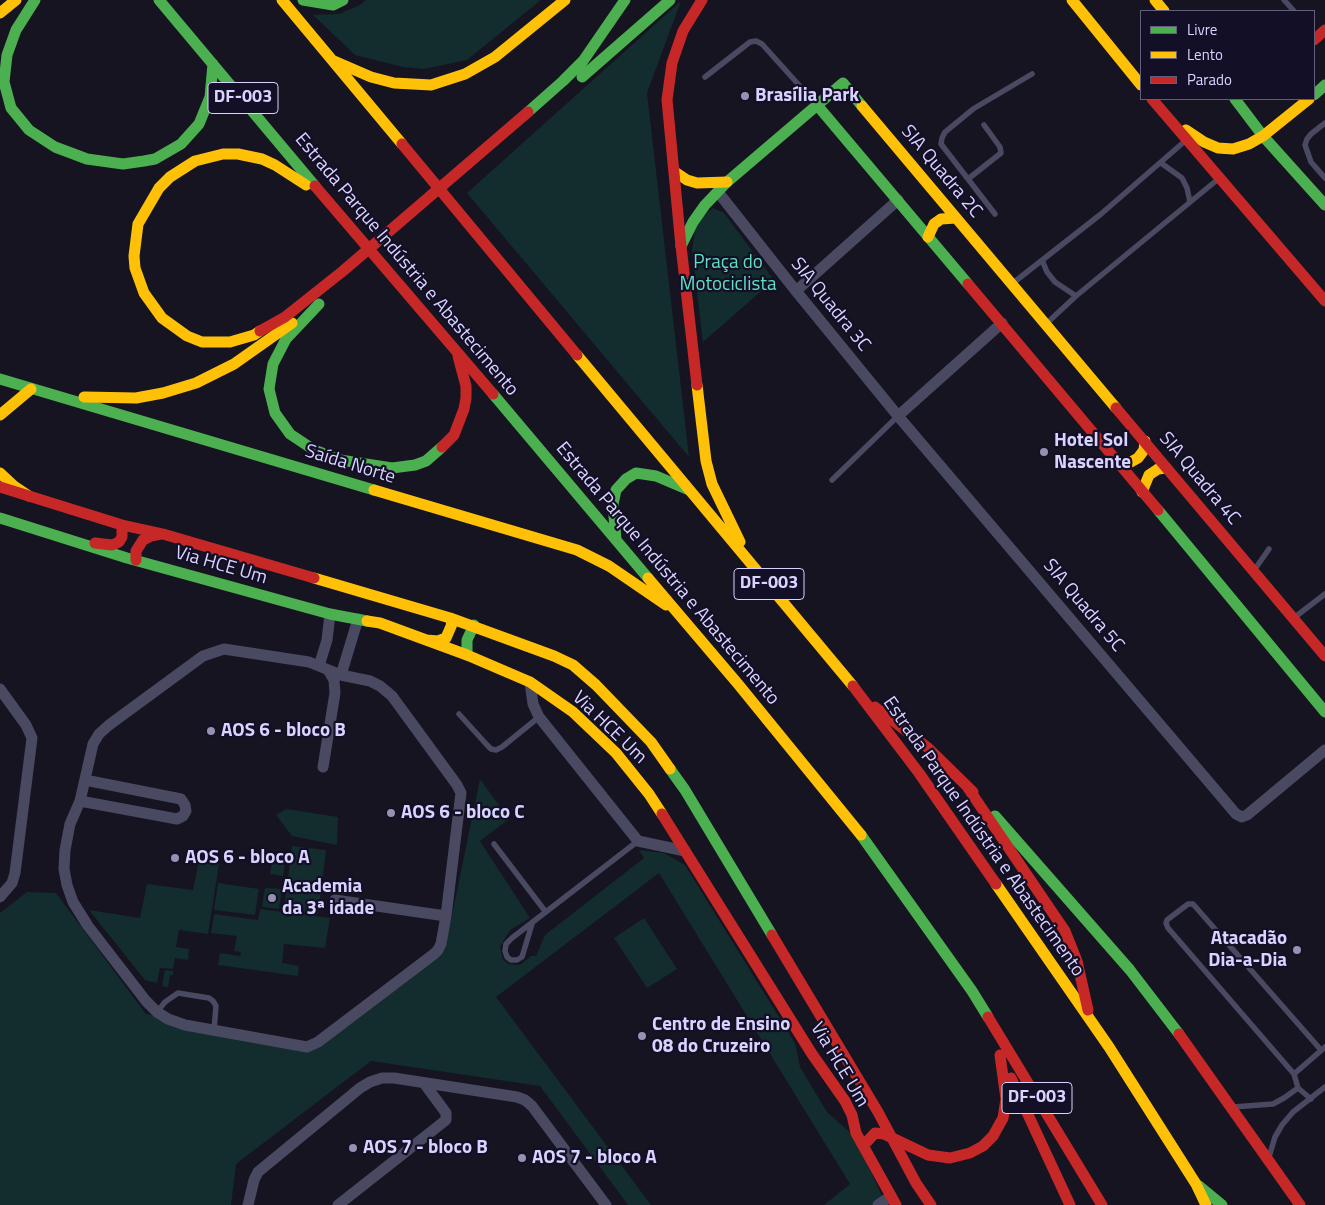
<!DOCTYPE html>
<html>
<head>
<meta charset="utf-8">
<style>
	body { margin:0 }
	#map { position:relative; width:1325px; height:1205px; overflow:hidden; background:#161421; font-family:"Titillium Web",sans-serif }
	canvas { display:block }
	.legend { position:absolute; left:1140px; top:10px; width:175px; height:90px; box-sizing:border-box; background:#130f26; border:1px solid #625e7d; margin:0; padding:6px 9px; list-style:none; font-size:15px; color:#d9d4ff }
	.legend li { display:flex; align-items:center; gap:10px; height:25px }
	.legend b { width:25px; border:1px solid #625e7d }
</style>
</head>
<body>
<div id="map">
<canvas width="1325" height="1205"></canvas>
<ul class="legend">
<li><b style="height:6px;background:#4caf50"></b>Livre</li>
<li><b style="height:6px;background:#ffc107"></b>Lento</li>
<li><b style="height:6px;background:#c62828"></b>Parado</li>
</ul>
</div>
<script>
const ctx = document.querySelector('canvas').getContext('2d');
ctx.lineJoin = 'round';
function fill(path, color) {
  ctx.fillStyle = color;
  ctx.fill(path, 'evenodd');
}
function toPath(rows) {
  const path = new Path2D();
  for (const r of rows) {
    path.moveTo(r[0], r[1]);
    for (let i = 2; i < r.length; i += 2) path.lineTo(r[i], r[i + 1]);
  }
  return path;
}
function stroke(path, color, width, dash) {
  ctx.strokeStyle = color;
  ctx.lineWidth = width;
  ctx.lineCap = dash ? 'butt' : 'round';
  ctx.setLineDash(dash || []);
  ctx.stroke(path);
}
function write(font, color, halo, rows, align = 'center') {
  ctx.font = font + ' "Titillium Web",sans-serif';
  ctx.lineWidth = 4.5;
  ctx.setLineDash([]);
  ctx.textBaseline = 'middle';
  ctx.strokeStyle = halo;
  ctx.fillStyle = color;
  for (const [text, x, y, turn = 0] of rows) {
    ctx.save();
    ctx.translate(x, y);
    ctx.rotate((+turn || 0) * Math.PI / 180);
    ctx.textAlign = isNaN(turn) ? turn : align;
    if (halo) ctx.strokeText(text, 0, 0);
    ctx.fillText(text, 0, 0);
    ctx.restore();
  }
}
const green = toPath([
	[366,0,541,0,467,60,424,69,403,67,355,55,313,15,339,14,360,5],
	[681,1,647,93,689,457,467,193],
	[713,208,724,213,774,280,703,342,692,251,696,222],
	[480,779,509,819,480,841,530,918,510,930,500,947,503,960,509,964,520,965,531,956,536,956,545,935,644,858,639,850,664,853,685,865,795,1043,800,1067,827,1112,854,1136,884,1200,875,1205,824,1205,850,1184,659,873,496,997,651,1205,628,1205,540,1086,371,1061,236,1164,231,1205,0,1205,0,913,27,892,56,893,146,1014,305,1046,445,949],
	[286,809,338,817,337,845,292,836,276,815],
	[292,846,326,850,318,914,284,910],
	[273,855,286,856,283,876,270,874],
	[199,861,219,864,208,934,179,930,176,947,189,949,188,960,175,958,173,969,160,968,157,983,145,980,89,910,140,918,147,884,193,890],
	[218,883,259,889,255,915,214,910],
	[265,888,282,889,279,909,262,907],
	[260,909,330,918,325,948,284,944,282,963,299,966,298,976,218,965,220,953,240,956,241,952,234,951,237,936,211,933,214,914,258,920],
	[644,918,677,969,647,988,614,938],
	[165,970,173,971,173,975,170,975,168,987,162,986]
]);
const lane = toPath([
	[1284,0,1294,11],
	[705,77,750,42,756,41,762,44,816,104],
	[1325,123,1311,134,1307,139,1305,145,1311,162,1325,178],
	[1161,163,1182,178,1187,188,1190,202],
	[968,179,1001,153,1000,147,984,125],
	[995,214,941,144,942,138,945,132,973,109,1032,74],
	[1042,260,1047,272,1055,282,1076,296],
	[1013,283,1101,214,1185,141],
	[1047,323,1076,296,1217,180],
	[832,480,898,416],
	[1255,569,1269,549],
	[1295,617,1325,594],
	[459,714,487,745,491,749,496,750,502,747,539,717],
	[494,844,545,911],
	[532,924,522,957,517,960,511,960,507,957,505,951,506,944,512,938,638,841],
	[157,1012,165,1002,178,993,209,998,213,1001,216,1006,214,1030],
	[1294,1074,1325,1047],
	[1311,1099,1298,1088,1294,1074,1168,928,1166,923,1167,920,1188,904,1193,904,1321,1050],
	[1233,1107,1273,1104,1284,1098,1298,1088],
	[1269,1157,1275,1137,1282,1125,1293,1112,1325,1087]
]);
const street = toPath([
	[718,192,796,291,898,416,1236,814,1242,817,1247,815,1325,750],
	[796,291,898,200],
	[898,416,1002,323],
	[224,649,309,662,341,675,370,681,380,686,392,696,457,785,461,793,446,916,441,944,438,950,434,954,318,1042,307,1047,185,1025,168,1019,157,1012,146,1001,88,926,73,902,67,885,64,869,65,850,70,824,80,801,93,744,99,734,109,725,203,656,224,649],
	[319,666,327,640,330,614],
	[341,675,358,619],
	[530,682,533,704,539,717,638,841,685,851],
	[0,689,26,725,32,738,15,873,12,883,0,897],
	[323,767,335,693,334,680,328,670],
	[80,801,177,819,183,816,186,811,185,805,181,799,176,798,85,780],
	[335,900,446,916],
	[248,1205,254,1180,258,1172,360,1088,370,1082,382,1078,394,1078,517,1097,525,1100,532,1106,606,1205],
	[338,1205,446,1120,446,1113,424,1083],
	[878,1205,891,1196]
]);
const fast = toPath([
	[35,0,16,30,7,55,4,82,11,108,29,130,55,147,87,159,123,164,144,161,155,159,181,144,199,124,210,97,213,64],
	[159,0,315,186],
	[303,0,333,5,343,0],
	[582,77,670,0],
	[1314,95,1325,85],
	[1235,99,1263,136,1325,205],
	[817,105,968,284],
	[528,112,563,81,583,61,625,0],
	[681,246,693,222,705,205,727,182,843,83,862,106],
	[319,304,286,339,273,364,269,389,275,413,290,434,314,450,340,460,392,468,415,465,426,461,442,447],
	[0,379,374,490],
	[493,394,648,578],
	[1158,510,1325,712],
	[0,518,127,558,330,614,367,621],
	[616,540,613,504,616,490,626,479,636,473,656,476,689,490],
	[467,655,467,640,474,625],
	[670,769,685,790,772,935],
	[995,816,1130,970,1179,1034],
	[861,835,972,991,988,1017],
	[1199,1186,1222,1205]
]);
const slow = toPath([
	[282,0,402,144],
	[1072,0,1141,85],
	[1155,0,1164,11],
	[0,13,16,0],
	[334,61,371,77,394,83,431,85,465,74,495,57,565,0],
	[862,106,1116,408],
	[1186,130,1204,142,1218,148,1233,149,1249,144,1263,136,1309,99],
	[675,172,687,180,697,183,727,182],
	[928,237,934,224,941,219,956,218],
	[260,331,254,335,230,342,202,342,187,336,162,318,144,293,135,268,134,256,138,224,159,188,170,177,195,161,223,154,238,154,262,159,275,165,306,185],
	[577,355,853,686],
	[697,385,706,461,712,484,740,542],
	[84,397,136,398,163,393,196,383,234,364,292,323],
	[0,415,31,389],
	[1119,463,1129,463,1138,458,1144,450,1145,441],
	[0,473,14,486,29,496],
	[374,490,577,550,609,566,666,605],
	[1142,492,1149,475,1158,469,1166,468],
	[314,578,450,618,554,656,573,665,596,685,651,742,670,769],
	[648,578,738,684,861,835],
	[367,621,380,623,467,655,530,682,573,712,616,753,649,794,662,814],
	[426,640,438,641,446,638,452,624,450,618],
	[996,884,1109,1047,1196,1184,1206,1205]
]);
const jam = toPath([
	[1314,40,1325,30],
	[1152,99,1325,301],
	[402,144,577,355],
	[315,186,493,394],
	[968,284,1158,510],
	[260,331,285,317,343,271,528,112],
	[697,385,681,246,667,100,672,63,683,31,702,0],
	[1116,408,1325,656],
	[442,447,454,435,464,409,466,398,466,386,458,356],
	[0,487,122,525,163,534,314,578],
	[95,543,112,545,119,542,122,537,122,525],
	[136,560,136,551,143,540,151,536,161,534],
	[853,686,919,773,996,884],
	[875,707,927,747,973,792],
	[966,785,1065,931,1077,961,1088,1010],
	[662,814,812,1054,845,1101,852,1115,856,1133,896,1205],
	[772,935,878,1112,916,1183,931,1205],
	[988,1017,1102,1205],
	[1179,1034,1300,1205],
	[1011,1078,1070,1205],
	[863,1146,875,1133,884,1134,928,1155,950,1158,970,1153,983,1146,993,1136,1003,1118,1006,1099,1000,1055]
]);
const markers = [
	[745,96,5,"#9591b1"],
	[1044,452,5,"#9591b1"],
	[211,731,5,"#9591b1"],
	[391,813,5,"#9591b1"],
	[175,858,5,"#9591b1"],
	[272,898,5,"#9591b1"],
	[1297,950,5,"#9591b1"],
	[642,1036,5,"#9591b1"],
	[353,1148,5,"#9591b1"],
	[522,1158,5,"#9591b1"]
];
const shields = [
	[243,98,70],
	[769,584,70],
	[1037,1098,70]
];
const shieldNames = [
	["DF-003",243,98],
	["DF-003",769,584],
	["DF-003",1037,1098]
];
const poiNames = [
	["Brasília Park",755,96],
	["Hotel Sol",1054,441],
	["Nascente",1054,463],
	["AOS 6 - bloco B",221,731],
	["AOS 6 - bloco C",401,813],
	["AOS 6 - bloco A",185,858],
	["Academia",282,887],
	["da 3ª idade",282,909],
	["Atacadão",1287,939,"right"],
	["Dia-a-Dia",1287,961,"right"],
	["Centro de Ensino",652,1025],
	["08 do Cruzeiro",652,1047],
	["AOS 7 - bloco B",363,1148],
	["AOS 7 - bloco A",532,1158]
];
const streetNames = [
	["SIA Quadra 2C",941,172,50],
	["Estrada Parque Indústria e Abastecimento",406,265,50],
	["SIA Quadra 3C",830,305,51],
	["Saída Norte",350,465,17],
	["SIA Quadra 4C",1199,479,50],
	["Via HCE Um",221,566,16],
	["Estrada Parque Indústria e Abastecimento",667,574,50],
	["SIA Quadra 5C",1083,606,50],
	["Via HCE Um",609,728,44],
	["Estrada Parque Indústria e Abastecimento",983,837,55],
	["Via HCE Um",839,1065,59]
];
const parkNames = [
	["Praça do",728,263],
	["Motociclista",728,285]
];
fill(green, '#132c2d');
stroke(lane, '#4a4962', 5.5);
stroke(street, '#4a4962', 11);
stroke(fast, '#4caf50', 11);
stroke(slow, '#ffc107', 11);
stroke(jam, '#c62828', 11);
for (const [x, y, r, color] of markers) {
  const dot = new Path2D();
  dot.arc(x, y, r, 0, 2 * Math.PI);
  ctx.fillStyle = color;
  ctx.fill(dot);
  stroke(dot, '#130f26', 2);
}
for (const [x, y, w] of shields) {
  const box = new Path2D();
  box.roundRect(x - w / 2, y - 15.5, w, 31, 4);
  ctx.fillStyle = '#130f26';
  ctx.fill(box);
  stroke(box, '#d9d4ff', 1);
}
write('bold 18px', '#d9d4ff', null, shieldNames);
write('bold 19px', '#d9d4ff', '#130f26', poiNames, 'left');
write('19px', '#d9d4ff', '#130f26', streetNames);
write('19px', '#5fe0c0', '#130f26', parkNames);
</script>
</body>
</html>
